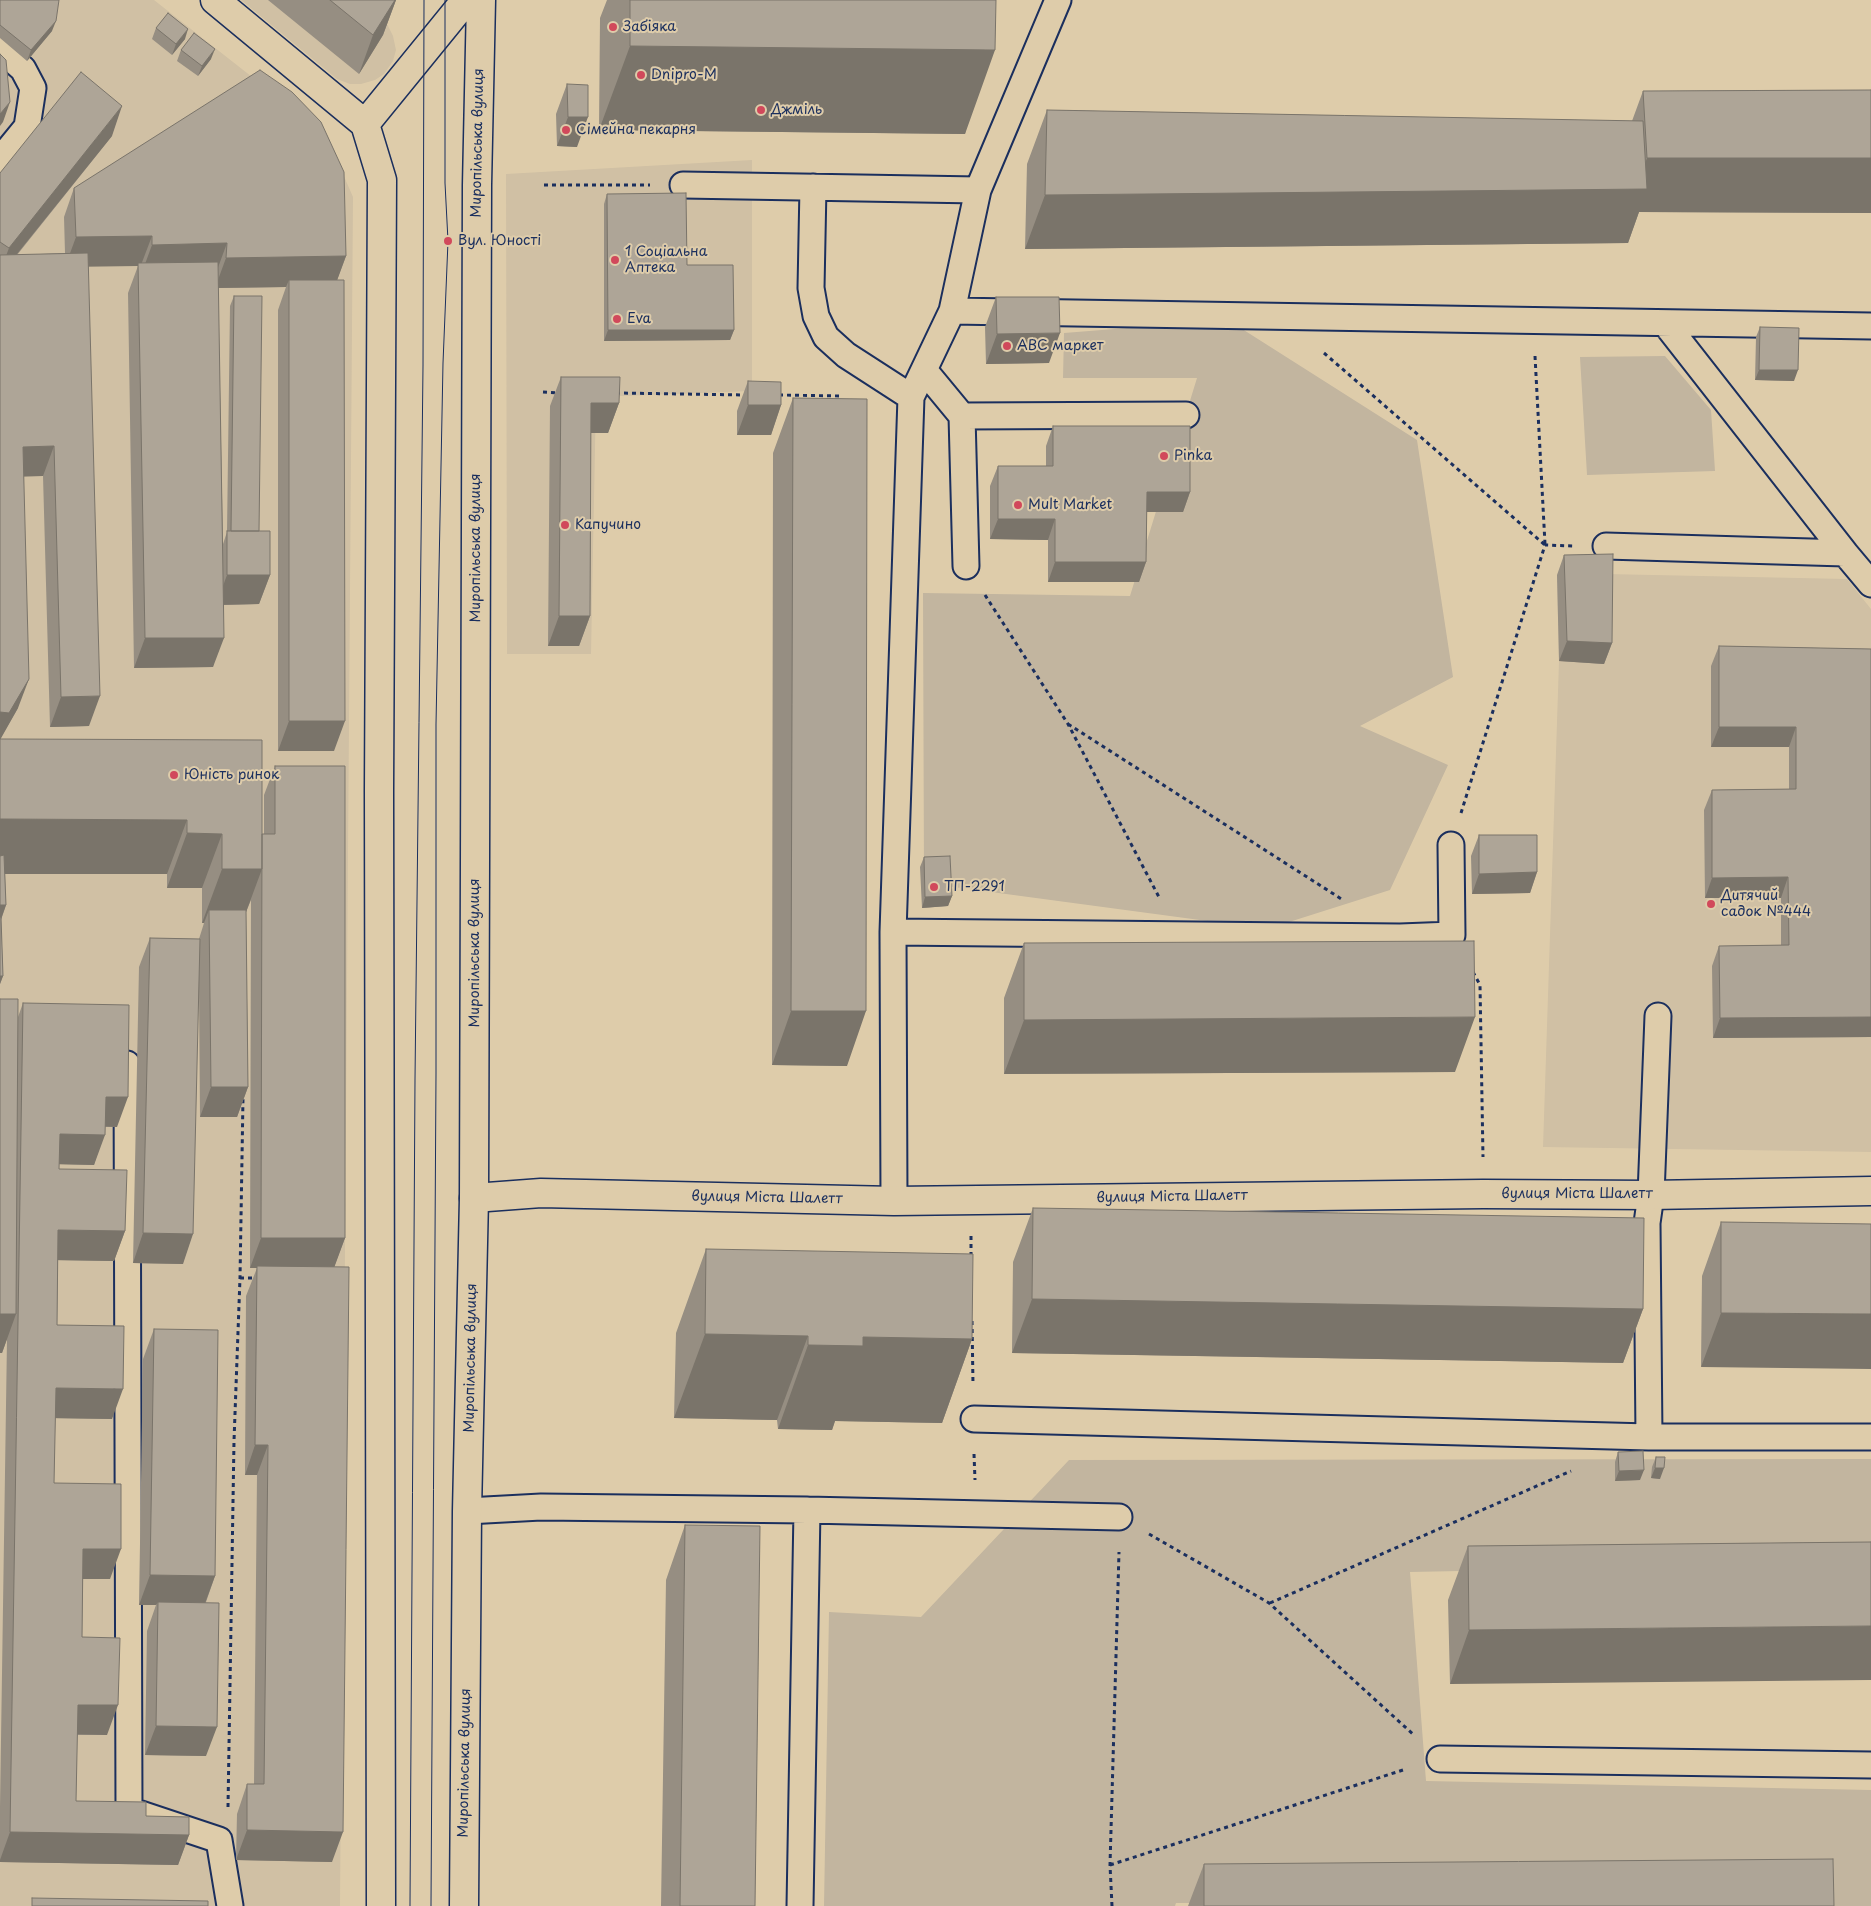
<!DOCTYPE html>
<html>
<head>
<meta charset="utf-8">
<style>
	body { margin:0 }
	canvas { display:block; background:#deccaa }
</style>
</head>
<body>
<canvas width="1871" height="1906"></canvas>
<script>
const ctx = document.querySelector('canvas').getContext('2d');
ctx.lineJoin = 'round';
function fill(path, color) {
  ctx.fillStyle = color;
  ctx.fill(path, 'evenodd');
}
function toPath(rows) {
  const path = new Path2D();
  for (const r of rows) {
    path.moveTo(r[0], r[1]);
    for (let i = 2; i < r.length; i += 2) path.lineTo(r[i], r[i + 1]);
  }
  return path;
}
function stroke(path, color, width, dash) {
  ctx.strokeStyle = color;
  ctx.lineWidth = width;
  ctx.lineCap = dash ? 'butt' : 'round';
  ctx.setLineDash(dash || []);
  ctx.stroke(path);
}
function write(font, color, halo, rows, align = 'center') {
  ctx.font = font + ' "Playpen Sans",sans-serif';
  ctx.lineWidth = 4;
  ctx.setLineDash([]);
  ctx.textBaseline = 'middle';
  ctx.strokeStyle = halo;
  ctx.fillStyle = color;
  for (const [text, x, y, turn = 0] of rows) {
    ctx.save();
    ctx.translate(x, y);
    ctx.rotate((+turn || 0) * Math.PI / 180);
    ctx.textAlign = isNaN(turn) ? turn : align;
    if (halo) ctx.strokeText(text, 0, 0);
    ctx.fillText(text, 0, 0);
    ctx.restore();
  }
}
const built = toPath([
	[0,0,154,0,326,135,353,197,340,1906,0,1906],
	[241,0,361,0,385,20,393,36,396,50,393,61,384,74,375,80,361,84,350,84,337,79],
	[752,160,752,391,596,397,591,654,507,654,506,174],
	[1606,574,1847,579,1871,609,1871,1152,1543,1147,1559,661,1557,575]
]);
const green = toPath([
	[1228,320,1417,440,1453,677,1360,726,1448,765,1390,890,1267,929,924,883,923,593,1130,596,1197,378,1063,378,1064,333],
	[1665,356,1711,410,1715,471,1587,475,1580,357],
	[1871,1459,1871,1563,1410,1572,1426,1781,1871,1790,1871,1906,1822,1906,1821,1900,1176,1903,1175,1906,824,1906,829,1612,921,1617,1069,1460]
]);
const path = toPath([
	[544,185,650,185],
	[1324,353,1545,545],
	[1535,356,1545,544],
	[543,392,558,393],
	[616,393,745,395],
	[779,395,843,396],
	[985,595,1068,724,1160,899],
	[1068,724,1343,900],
	[1461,813,1545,545,1573,546],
	[1473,972,1480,985,1483,1157],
	[971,1236,971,1257],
	[240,1278,255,1278],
	[972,1321,973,1385],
	[974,1454,975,1480],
	[1149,1534,1269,1603,1415,1736],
	[1270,1603,1571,1471],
	[228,1807,234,1441,240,1278,243,1098],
	[1110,1865,1406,1769],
	[1112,1906,1110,1865,1119,1552]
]);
const lane = toPath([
	[0,49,23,69,33,88,27,127,0,160],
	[683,185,978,190],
	[813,187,811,288,816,316,826,337,846,355,911,397],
	[952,311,1871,326],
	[1665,323,1845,553],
	[924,370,962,416,1186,415],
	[962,416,966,566],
	[1606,546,1845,553,1871,584],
	[893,932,1400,937,1452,935,1451,845],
	[127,1064,129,1810,219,1840,230,1906],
	[894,1201,893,932,911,397,952,311,978,190,1058,0],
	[974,1419,1649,1437,1871,1437],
	[1649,1437,1647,1223,1651,1195,1658,1016],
	[467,1511,541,1507,807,1510,1119,1517],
	[1440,1759,1871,1765],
	[800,1906,807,1510]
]);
const street = toPath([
	[474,1198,541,1193,894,1201,1483,1194,1651,1195,1871,1191]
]);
const secondary = toPath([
	[215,0,365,124],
	[365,124,382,180,379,790,381,1906],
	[365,124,466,0],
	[464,1906,467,1511,474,1198,477,185,481,0]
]);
const tram = toPath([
	[410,1906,415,1079,423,366,424,0],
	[431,1906,436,1073,436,724,443,363,448,241,445,183,445,0]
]);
const wall = toPath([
	[0,0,52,31,27,61,0,38],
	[268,0,396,0,383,35,359,74],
	[607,0,996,0,965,134,599,130,600,18],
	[156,28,185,39,172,55,152,39],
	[181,50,211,59,198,76,177,61],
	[567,84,577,147,557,146,556,114],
	[1871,90,1871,213,1639,212,1628,243,1025,249,1027,164,1047,110,1632,121,1643,91],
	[112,136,17,255,65,253,64,217,74,188,346,256,337,280,334,751,278,751,278,310,286,287,218,288,223,544,227,532,230,306,234,296,259,531,270,575,259,604,224,605,213,667,134,668,128,293,138,266,88,266,89,726,50,727,43,476,24,476,18,708,0,739,262,834,264,834,264,795,275,766,345,1238,334,1267,332,1862,236,1860,237,1814,247,1784,254,1784,257,1475,245,1475,246,1296,257,1268,250,1268,251,900,246,912,248,1087,237,1117,200,1117,199,992,183,1264,133,1263,139,967,150,938,199,939,204,923,202,923,202,888,167,888,167,874,5,874,6,905,1,920,3,976,0,984,0,173],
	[607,194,687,265,734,330,730,340,604,341,604,204],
	[996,297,1049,363,986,364,985,327],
	[1760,327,1794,381,1755,380,1756,337],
	[561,377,619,403,608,433,591,433,590,616,579,646,548,646,550,406],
	[748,381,781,405,771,435,737,435,737,411],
	[793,398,847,1066,772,1065,773,453],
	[1053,426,1190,492,1183,512,1147,512,1146,562,1139,582,1048,582,1048,540,990,539,990,486,998,466,1046,466,1046,446],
	[1564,555,1612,643,1604,664,1559,661,1557,575],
	[1719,646,1871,649,1871,1037,1713,1038,1712,966,1719,946,1781,945,1781,898,1705,898,1704,810,1712,790,1789,789,1789,747,1711,747,1711,666],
	[1479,835,1537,872,1530,893,1472,894,1471,856],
	[924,857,952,896,948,906,922,908,920,867],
	[1024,943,1455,1072,1004,1074,1004,998],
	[23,1003,117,1127,105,1127,94,1165,59,1164,59,1169,125,1231,114,1261,58,1260,57,1325,112,1419,55,1418,54,1483,110,1579,83,1579,82,1637,107,1735,77,1735,76,1801,146,1816,189,1835,178,1865,0,1862,0,1807,7,1339,2,1353,18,1017],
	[1033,1208,1643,1309,1623,1363,1012,1353,1013,1262],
	[1721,1222,1871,1224,1701,1367,1702,1276],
	[706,1249,972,1339,942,1423,835,1421,832,1430,778,1429,777,1420,674,1418,676,1333],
	[154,1329,215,1576,206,1602,206,1756,145,1755,147,1631,156,1605,139,1605,143,1359],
	[1618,1452,1640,1480,1615,1481,1615,1462],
	[1656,1457,1660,1479,1651,1478,1652,1467],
	[685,1525,755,1906,661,1906,666,1580],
	[1871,1542,1450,1684,1448,1600,1468,1546],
	[1204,1864,1834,1906,1188,1906]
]);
const shadedWall = toPath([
	[395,0,396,0,383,35,359,74,373,35],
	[56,21,52,31,27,61,31,50],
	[188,29,185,39,172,55,176,44],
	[630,46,995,50,965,134,599,130],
	[215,49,211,59,198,76,202,66],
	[10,102,3,122,0,126,0,114],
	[122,106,112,136,0,275,0,272,9,248],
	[568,117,588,117,577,147,557,146],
	[1647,158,1871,158,1871,213,1639,212,1628,243,1025,249,1045,195,1636,189],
	[152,236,141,265,138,263,138,266,65,267,76,237],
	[227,243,216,273,141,275,152,245],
	[346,256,335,286,289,280,286,287,215,288,226,258],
	[608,330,734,330,730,340,604,341],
	[1060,333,1049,363,986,364,997,334],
	[1759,370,1798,370,1794,381,1755,380],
	[591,403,619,403,608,433,580,433],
	[748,405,781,405,771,435,737,435],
	[54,446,43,476,12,477,23,447],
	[1147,492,1190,492,1183,512,1139,512],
	[998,519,1055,519,1048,540,990,539],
	[1055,562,1146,562,1139,582,1048,582],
	[227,575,270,575,259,604,216,605],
	[559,616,590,616,579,646,548,646],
	[145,638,224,638,213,667,134,668],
	[1567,641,1612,643,1604,664,1559,661],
	[29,679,18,708,0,740,0,712],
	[100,696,89,726,50,727,61,697],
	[289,721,345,721,334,751,278,751],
	[1719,727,1796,727,1789,747,1711,747],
	[0,819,187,820,167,874,0,874],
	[187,833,222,834,202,888,167,888],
	[222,869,262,869,242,923,209,910,204,923,202,923],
	[1537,872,1530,893,1472,894,1479,874],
	[1788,877,1781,898,1705,898,1712,878],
	[952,896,948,906,922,908,925,897],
	[0,905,6,905,0,922],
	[0,976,3,976,0,984],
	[791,1011,866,1011,847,1066,772,1065],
	[1475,1017,1455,1072,1004,1074,1024,1020],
	[1871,1017,1871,1037,1713,1038,1720,1018],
	[211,1087,248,1087,237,1117,200,1117],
	[106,1097,128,1097,117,1127,95,1126],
	[60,1134,105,1135,94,1165,49,1164],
	[58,1230,125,1231,114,1261,47,1260],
	[143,1233,193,1234,183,1264,133,1263],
	[261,1238,345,1238,334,1268,250,1268],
	[1032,1299,1643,1309,1623,1363,1012,1353],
	[1721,1313,1871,1314,1871,1369,1701,1367],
	[0,1314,16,1314,2,1353,0,1353],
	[705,1334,808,1336,777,1420,674,1418],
	[863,1337,972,1339,942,1423,835,1421,832,1430,778,1429,808,1345],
	[56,1388,123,1389,112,1419,45,1418],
	[255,1445,268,1445,257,1475,245,1475],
	[1655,1468,1664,1468,1660,1479,1651,1478],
	[1644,1470,1640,1480,1615,1481,1619,1471],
	[83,1549,121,1549,110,1579,72,1579],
	[150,1575,215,1576,204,1606,158,1602,156,1605,139,1605],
	[1871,1626,1871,1680,1450,1684,1469,1630],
	[78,1705,118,1705,107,1735,67,1734],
	[156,1726,217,1727,206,1756,145,1755],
	[247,1830,343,1832,332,1862,236,1860],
	[10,1832,189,1835,178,1865,0,1862,0,1860]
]);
const building = toPath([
	[0,0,59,0,56,21,31,50,0,25,0,0],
	[330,0,395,0,373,35,330,0],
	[630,0,996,0,995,50,630,46,630,0],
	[168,13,188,29,176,44,156,28,168,13],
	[194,33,215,49,202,66,181,50,194,33],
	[0,54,6,60,10,102,0,114,0,54],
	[260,70,292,92,321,122,344,172,346,256,226,258,227,243,152,245,152,236,76,237,74,188,260,70],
	[81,72,122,106,9,248,0,242,0,173,81,72],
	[567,84,588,85,588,117,568,117,567,84],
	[1871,90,1871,158,1647,158,1643,91,1871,90],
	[1047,110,1643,121,1647,189,1045,195,1047,110],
	[686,193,687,265,733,265,734,330,608,330,607,194,686,193],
	[88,253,100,696,61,697,54,446,23,447,29,679,9,713,0,712,0,255,88,253],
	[218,262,224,638,145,638,138,263,218,262],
	[289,280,344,280,345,721,289,721,289,280],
	[234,296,262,296,259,531,231,531,234,296],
	[996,297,1059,297,1060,333,997,334,996,297],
	[1760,327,1799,328,1798,370,1759,370,1760,327],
	[561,377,620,377,619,403,591,403,590,616,559,616,561,377],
	[748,381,781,382,781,405,748,405,748,381],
	[793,398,867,399,866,1011,791,1011,793,398],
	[1053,426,1190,426,1190,492,1147,492,1146,562,1055,562,1055,519,998,519,998,466,1053,466,1053,426],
	[227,531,270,531,270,575,227,575,227,531],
	[1613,554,1612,643,1567,641,1564,555,1613,554],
	[1719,646,1871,649,1871,1017,1720,1018,1719,946,1789,945,1788,877,1712,878,1712,790,1796,789,1796,727,1719,727,1719,646],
	[0,739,262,740,262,869,222,869,222,834,187,833,187,820,0,819,0,739],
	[275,766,345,766,345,1238,261,1238,262,834,275,834,275,766],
	[1479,835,1537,835,1537,872,1479,874,1479,835],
	[4,855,6,905,0,905,0,856,4,855],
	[950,856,952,896,925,897,924,857,950,856],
	[209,910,246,910,248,1087,211,1087,209,910],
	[0,917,1,917,3,976,0,976,0,917],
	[150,938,200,939,193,1234,143,1233,150,938],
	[1474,941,1475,1017,1024,1020,1024,943,1474,941],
	[0,999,18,999,16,1314,0,1314,0,999],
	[23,1003,129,1005,128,1097,106,1097,105,1135,60,1134,59,1169,127,1170,125,1231,58,1230,57,1325,124,1326,123,1389,56,1388,54,1483,121,1484,121,1549,83,1549,82,1637,120,1638,118,1705,78,1705,76,1801,146,1802,146,1816,189,1817,189,1835,10,1832,23,1003],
	[1033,1208,1644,1218,1643,1309,1032,1299,1033,1208],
	[1721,1222,1871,1224,1871,1314,1721,1313,1721,1222],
	[706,1249,973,1254,972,1339,863,1337,863,1346,808,1345,808,1336,705,1334,706,1249],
	[257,1266,349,1267,343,1832,247,1830,247,1784,264,1784,268,1445,255,1445,257,1266],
	[154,1329,218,1330,215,1576,150,1575,154,1329],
	[1643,1451,1644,1470,1619,1471,1618,1452,1643,1451],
	[1656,1457,1665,1457,1664,1468,1655,1468,1656,1457],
	[685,1525,760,1526,755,1906,680,1906,685,1525],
	[1871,1542,1871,1626,1469,1630,1468,1546,1871,1542],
	[158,1602,219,1603,217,1727,156,1726,158,1602],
	[1833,1859,1834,1906,1204,1906,1204,1864,1833,1859],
	[32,1898,208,1901,208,1906,32,1906,32,1898]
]);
const markers = [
	[613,27,5,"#d1495b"],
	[641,75,5,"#d1495b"],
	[761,110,5,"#d1495b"],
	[566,130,5,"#d1495b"],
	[448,241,5,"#d1495b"],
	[615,260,5,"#d1495b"],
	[617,319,5,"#d1495b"],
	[1007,346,5,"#d1495b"],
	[1164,456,5,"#d1495b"],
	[1018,505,5,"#d1495b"],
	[565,525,5,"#d1495b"],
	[174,775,5,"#d1495b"],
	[934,887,5,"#d1495b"],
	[1711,904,5,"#d1495b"]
];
const poiNames = [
	["Забіяка",623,27],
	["Dnipro-M",651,75],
	["Джміль",771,110],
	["Сімейна пекарня",576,130],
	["Вул. Юності",458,241],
	["1 Соціальна",625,252],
	["Аптека",625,268],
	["Eva",627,319],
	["АВС маркет",1017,346],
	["Pinka",1174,456],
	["Mult Market",1028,505],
	["Капучино",575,525],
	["Юність ринок",184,775],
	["ТП-2291",944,887],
	["Дитячий",1721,896],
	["садок №444",1721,912]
];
const streetNames = [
	["Миропільська вулиця",478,143,-89],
	["Миропільська вулиця",476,548,-90],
	["Миропільська вулиця",475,953,-90],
	["вулиця Міста Шалетт",1577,1194],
	["вулиця Міста Шалетт",1172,1197,-1],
	["вулиця Міста Шалетт",767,1198,1],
	["Миропільська вулиця",471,1358,-89],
	["Миропільська вулиця",465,1763,-89]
];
fill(built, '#d0c0a4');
fill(green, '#c2b59f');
stroke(lane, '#1b2f5e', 29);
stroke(street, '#1b2f5e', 31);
stroke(secondary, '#1b2f5e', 31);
stroke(path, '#1b2f5e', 3, [4, 4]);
stroke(lane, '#deccaa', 25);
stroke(street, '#deccaa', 28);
stroke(secondary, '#deccaa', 28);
stroke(tram, '#1b2f5e', 1);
fill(wall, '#968e82');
fill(shadedWall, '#7a746a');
fill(building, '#aea597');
stroke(building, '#7a746a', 1);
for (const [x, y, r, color] of markers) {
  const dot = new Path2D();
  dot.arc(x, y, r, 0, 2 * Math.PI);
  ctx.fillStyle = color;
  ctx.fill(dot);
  stroke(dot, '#deccaa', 2);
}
write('14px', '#1b2f5e', '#deccaa', poiNames, 'left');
write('14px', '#1b2f5e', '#deccaa', streetNames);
</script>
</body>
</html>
